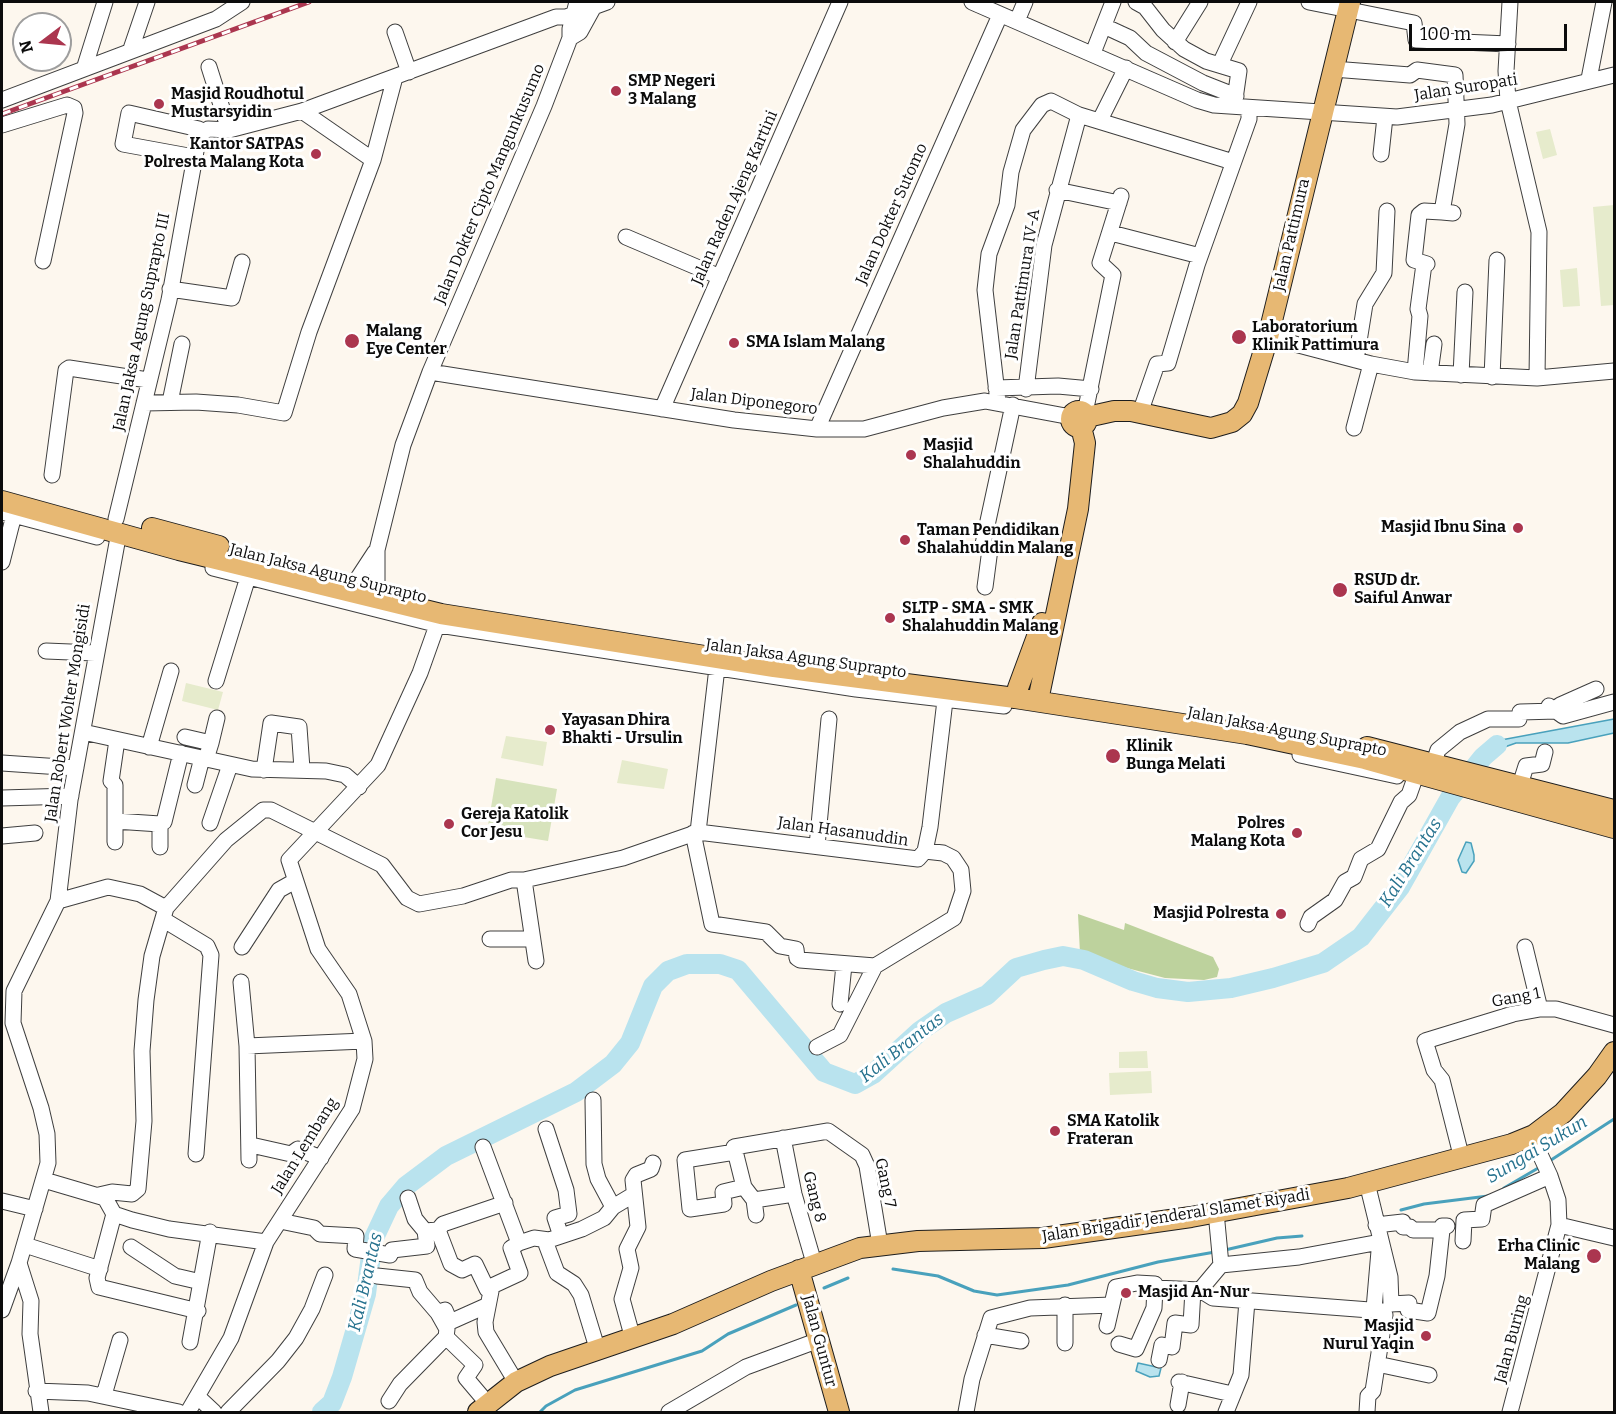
<!DOCTYPE html>
<html>
<head>
<meta charset="utf-8">
<style>
	body { margin:0 }
	#map { position:relative; width:1616px; height:1414px; overflow:hidden; background:#fdf7ee; font-family:Bitter,serif }
	canvas { display:block }
	.frame { position:absolute; inset:0; border:3px solid #0c0c0c; pointer-events:none }
	.north { position:absolute; left:12px; top:12px; width:60px; height:60px; box-sizing:border-box; background:#fff; border:2px solid #9e9e9e; border-radius:50%; rotate:254deg; font-size:16px; font-weight:700; line-height:24px; text-align:center; color:#0c0c0c }
	.north::after { content:''; display:block; margin:auto; width:21px; height:27px; background:#ab364f; clip-path:polygon(50% 0,100% 100%,50% 72%,0 100%) }
	.scale { position:absolute; left:1409px; top:24px; width:158px; height:27px; box-sizing:border-box; border:3px solid #0c0c0c; border-top:0; padding-left:8px; font-size:18px; line-height:21px; white-space:nowrap; color:#0c0c0c; -webkit-text-stroke:4px #fff; paint-order:stroke }
</style>
</head>
<body>
<div id="map">
<canvas width="1616" height="1414"></canvas>
<div class="frame"></div>
<div class="north">N</div>
<div class="scale">100 m</div>
</div>
<script>
const ctx = document.querySelector('canvas').getContext('2d');
ctx.lineJoin = 'round';
function fill(path, color) {
  ctx.fillStyle = color;
  ctx.fill(path, 'evenodd');
}
function toPath(rows) {
  const path = new Path2D();
  for (const r of rows) {
    if (r.length === 3) {
      path.moveTo(r[0] + r[2], r[1]);
      path.arc(r[0], r[1], r[2], 0, 2 * Math.PI);
      continue;
    }
    path.moveTo(r[0], r[1]);
    for (let i = 2; i < r.length; i += 2) path.lineTo(r[i], r[i + 1]);
  }
  return path;
}
function stroke(path, color, width, dash) {
  ctx.strokeStyle = color;
  ctx.lineWidth = width;
  ctx.lineCap = dash ? 'butt' : 'round';
  ctx.setLineDash(dash || []);
  ctx.stroke(path);
}
function write(font, color, halo, rows, align = 'center') {
  ctx.font = font + ' Bitter,serif';
  ctx.lineWidth = 6;
  ctx.setLineDash([]);
  ctx.textBaseline = 'middle';
  ctx.strokeStyle = halo;
  ctx.fillStyle = color;
  for (const [text, x, y, turn = 0] of rows) {
    ctx.save();
    ctx.translate(x, y);
    ctx.rotate((+turn || 0) * Math.PI / 180);
    ctx.textAlign = isNaN(turn) ? turn : align;
    if (halo) ctx.strokeText(text, 0, 0);
    ctx.fillText(text, 0, 0);
    ctx.restore();
  }
}
const green = toPath([
	[496,778,557,789,548,841,487,831]
]);
const forest = toPath([
	[1078,914,1124,930,1125,923,1213,957,1219,969,1217,977,1204,980,1165,978,1104,962,1080,953]
]);
const pitch = toPath([
	[1550,129,1557,155,1543,159,1536,132],
	[1614,205,1614,305,1601,306,1593,207],
	[1577,268,1580,306,1563,307,1560,270],
	[186,683,223,692,218,710,182,701],
	[506,736,547,742,543,766,501,758],
	[622,760,668,769,664,789,617,783],
	[1147,1051,1148,1068,1119,1068,1119,1052],
	[1151,1071,1152,1093,1110,1095,1109,1073]
]);
const water = toPath([
	[1614,719,1614,733,1568,743,1516,743,1499,749,1486,764,1472,761,1494,742,1501,740,1614,719],
	[1466,842,1471,843,1474,855,1474,861,1466,873,1462,872,1458,860,1466,842],
	[1138,1363,1161,1368,1159,1376,1150,1377,1136,1371,1138,1363]
]);
const stream = toPath([
	[1548,1162,1614,1119],
	[1504,1188,1540,1167],
	[1401,1210,1424,1204,1488,1196],
	[1225,1250,1277,1238,1302,1236],
	[893,1269,938,1276,974,1291,997,1295,1068,1285,1158,1262,1215,1252],
	[824,1288,848,1278],
	[540,1412,546,1406,575,1390,702,1351,728,1334,796,1305]
]);
const river = toPath([
	[322,1412,332,1403,342,1377,366,1294,373,1240,389,1206,406,1186,446,1156,576,1092,613,1064,630,1043,653,986,668,971,687,964,720,964,738,970,824,1072,855,1084,873,1074,920,1031,946,1013,987,995,1016,968,1044,960,1063,956,1084,960,1133,981,1157,988,1188,992,1231,988,1273,978,1323,963,1361,937,1400,887,1450,798,1483,757,1497,745]
]);
const minor = toPath([
	[972,2,1197,100,1214,105,1397,117,1492,105,1614,75],
	[1136,2,1145,7,1163,30,1184,49,1206,61,1239,71,1234,106],
	[1309,2,1414,23,1416,40,1508,44],
	[1510,2,1506,71,1508,101,1539,232,1537,378],
	[1017,21,1025,2],
	[1104,26,1130,38,1146,53,1203,83,1236,96],
	[395,32,409,72],
	[570,38,580,32,596,3],
	[1175,42,1200,2],
	[131,49,147,2],
	[1093,53,1113,2],
	[1220,64,1249,2],
	[85,66,105,2],
	[209,67,229,130],
	[1333,69,1410,75,1417,70,1455,75,1457,124,1442,212,1453,213],
	[1589,79,1604,2],
	[2,100,216,19,242,2],
	[302,111,373,160],
	[1100,120,1126,68],
	[2,125,67,105,74,108,75,113,43,261],
	[202,133,208,129,229,130,302,111,556,17,566,17,607,2],
	[1381,154,1385,117],
	[194,157,123,144,129,113,199,129,202,133],
	[1057,190,1119,203],
	[1111,233,1200,256],
	[626,237,720,277],
	[1427,264,1414,260,1419,215,1424,211,1442,212],
	[170,289,232,298,242,262],
	[1268,337,1371,364,1415,372,1537,378,1614,371],
	[1356,360,1365,304,1384,273,1387,211],
	[430,372,734,420,817,429,864,429,943,408,985,401,1071,417],
	[1415,372,1420,316,1418,309,1424,264],
	[1430,373,1434,344],
	[1461,375,1465,292],
	[1492,377,1497,260],
	[996,388,1058,386,1091,389],
	[1026,389,1044,245,1079,115],
	[170,402,182,344],
	[998,402,985,290,989,254,1007,205,1011,172,1023,130,1042,105,1051,101,1079,115,1233,162],
	[144,403,196,402,238,405,284,413,309,332,373,160,395,77],
	[662,409,840,2],
	[1085,413,1113,275,1100,263,1121,196],
	[1140,413,1157,364,1168,363,1197,265,1249,119,1249,108],
	[1354,428,1371,364],
	[817,429,1000,15],
	[52,475,66,370,69,368,148,380],
	[2,512,97,537],
	[116,519,169,300,198,140,202,133],
	[2,562,16,507],
	[213,568,439,625,856,689,1004,706],
	[356,581,375,552],
	[377,586,377,550,403,445,430,372,544,106,570,38,570,29,577,2],
	[985,587,990,549,983,544,1013,405],
	[46,651,95,653],
	[216,681,248,577],
	[1549,706,1563,716,1614,702],
	[83,732,252,769,326,771,345,775,359,787],
	[185,737,211,743,206,759],
	[211,743,217,718],
	[149,747,171,671],
	[1300,755,1397,776],
	[1434,762,1438,750,1460,732,1488,719,1519,719,1520,712,1557,711,1560,705,1596,689],
	[2,763,76,768],
	[264,770,271,723,299,727,302,769],
	[195,785,202,758],
	[1520,785,1526,766,1542,764,1545,752],
	[2,798,71,796],
	[115,821,160,824],
	[210,823,230,765],
	[698,832,718,659],
	[693,833,712,924,766,932,780,946,796,949,797,958,800,960,875,966],
	[2,836,35,833],
	[115,842,115,785,111,781,117,740],
	[817,846,829,719],
	[160,847,160,824,164,822,181,753],
	[524,880,536,961],
	[58,901,108,887,140,894,166,908],
	[166,908,226,840,263,810,271,810,382,865,407,898,419,904,463,896,511,880,524,880,623,858,698,832,918,859,925,851,930,827,946,692],
	[164,920,207,946,211,955,196,1154],
	[1308,924,1311,917,1335,900,1345,882,1354,877,1361,859,1378,849,1401,802,1409,795,1415,778],
	[490,939,532,939],
	[242,947,279,890,295,881],
	[1525,947,1540,1009],
	[241,982,247,1046],
	[840,1004,844,965],
	[817,1047,840,1035,875,966,954,918,963,891,961,870,953,858,943,853,925,851],
	[593,1100,594,1164,598,1179,613,1207,633,1195],
	[546,1129,566,1190,569,1214,555,1218,561,1236],
	[783,1138,794,1194,814,1263],
	[251,1145,291,1154,298,1149,321,1158],
	[483,1147,519,1243,534,1238,549,1240,582,1229,604,1218,613,1207],
	[735,1152,685,1160,690,1209,724,1204,723,1192,744,1187],
	[1462,1159,1442,1080,1434,1070,1425,1041,1513,1014,1540,1009,1556,1009,1614,1025],
	[249,1160,247,1046,364,1041],
	[44,1180,105,1198,114,1214,132,1220,169,1229,266,1242],
	[1367,1183,1390,1277,1391,1304,1409,1303,1408,1310,1428,1313,1437,1276,1442,1230],
	[99,1195,112,1192,132,1194,138,1189,144,1121,142,1051,146,1000,152,956,166,908],
	[408,1198,415,1219,425,1231,438,1230,443,1224,505,1203],
	[754,1200,794,1194],
	[2,1201,35,1209],
	[1216,1212,1221,1265,1299,1257,1380,1242],
	[114,1214,97,1278,99,1287,198,1311],
	[756,1215,754,1200,744,1187,734,1147,828,1131,862,1155,867,1166,880,1245],
	[280,1221,314,1228,320,1234,356,1236,355,1249,390,1255,392,1250,427,1246,425,1231],
	[1376,1225,1403,1222,1403,1227,1410,1227,1413,1230,1442,1230,1442,1226,1447,1226],
	[1559,1225,1614,1238],
	[438,1230,451,1264,462,1270,475,1264,487,1289,490,1291],
	[545,1241,557,1273,574,1284,581,1295,598,1351],
	[1463,1241,1464,1220,1482,1219,1484,1205,1550,1176],
	[25,1245,100,1269],
	[131,1247,175,1276,201,1282],
	[19,1263,31,1301,30,1334,41,1412],
	[377,1276,415,1280,420,1292,438,1313,447,1329,446,1337,475,1365,466,1378,488,1404],
	[1200,1290,1221,1265],
	[1374,1309,1379,1251],
	[2,1310,19,1263,48,1163,47,1134,41,1108,13,1023,14,991,58,901,70,800,119,532],
	[442,1311,445,1310,450,1322,488,1305],
	[1107,1326,1116,1287,1137,1283,1155,1284,1155,1288,1200,1290,1213,1298,1383,1311,1385,1315,1373,1391,1368,1396,1367,1412],
	[985,1335,1021,1341],
	[633,1339,622,1299,631,1268,627,1249,638,1227,633,1180,636,1175,651,1169,653,1163],
	[190,1342,210,1232],
	[1065,1343,1065,1305],
	[1119,1344,1136,1349,1154,1308,1155,1288],
	[1159,1360,1162,1345,1172,1347,1175,1323,1191,1325,1193,1290],
	[1377,1364,1429,1375],
	[516,1382,486,1332,485,1322,492,1286,520,1273,511,1248,519,1243],
	[1179,1382,1232,1394],
	[36,1391,88,1393,179,1412],
	[104,1395,120,1340],
	[198,1397,214,1412],
	[389,1401,400,1384,446,1337],
	[1178,1405,1182,1382],
	[188,1412,231,1338,266,1242,352,1109,365,1059,364,1041,349,994,318,949,289,860,378,765,420,673,441,614],
	[228,1412,278,1361,296,1338,312,1309,325,1275],
	[669,1412,746,1367,819,1340],
	[966,1412,972,1379,991,1318,1030,1308,1112,1305],
	[1226,1412,1241,1375,1247,1301],
	[1510,1412,1559,1225,1558,1200,1550,1176,1532,1137]
]);
const major = toPath([
	[1079,419,8],
	[1087,417,1114,411,1131,411,1211,428,1232,422,1242,414,1248,403,1268,337,1350,2],
	[2,501,179,550,441,614,774,667,1015,698,1247,734,1365,759,1614,828],
	[152,528,219,546],
	[1018,688,1042,623],
	[1040,691,1078,509,1085,443,1081,427],
	[1367,747,1614,810],
	[799,1270,839,1412],
	[478,1412,516,1382,550,1366,673,1324,771,1281,860,1248,918,1241,1043,1238,1191,1217,1348,1188,1512,1144,1534,1135,1563,1113,1597,1076,1614,1052]
]);
const rail = toPath([
	[2,114,309,2]
]);
const markers = [
	[616,91,6,"#ab364f"],
	[159,104,6,"#ab364f"],
	[316,154,6,"#ab364f"],
	[1239,337,8,"#ab364f"],
	[352,341,8,"#ab364f"],
	[734,343,6,"#ab364f"],
	[911,455,6,"#ab364f"],
	[1518,528,6,"#ab364f"],
	[905,540,6,"#ab364f"],
	[1340,590,8,"#ab364f"],
	[890,618,6,"#ab364f"],
	[550,730,6,"#ab364f"],
	[1113,756,8,"#ab364f"],
	[449,824,6,"#ab364f"],
	[1297,833,6,"#ab364f"],
	[1281,914,6,"#ab364f"],
	[1055,1131,6,"#ab364f"],
	[1594,1256,8,"#ab364f"],
	[1126,1293,6,"#ab364f"],
	[1426,1336,6,"#ab364f"]
];
const poiNames = [
	["SMP Negeri",628,82],
	["3 Malang",628,100],
	["Masjid Roudhotul",171,95],
	["Mustarsyidin",171,113],
	["Kantor SATPAS",304,145,"right"],
	["Polresta Malang Kota",304,163,"right"],
	["Laboratorium",1252,328],
	["Klinik Pattimura",1252,346],
	["Malang",366,332],
	["Eye Center",366,350],
	["SMA Islam Malang",746,343],
	["Masjid",923,446],
	["Shalahuddin",923,464],
	["Masjid Ibnu Sina",1506,528,"right"],
	["Taman Pendidikan",917,531],
	["Shalahuddin Malang",917,549],
	["RSUD dr.",1354,581],
	["Saiful Anwar",1354,599],
	["SLTP - SMA - SMK",902,609],
	["Shalahuddin Malang",902,627],
	["Yayasan Dhira",562,721],
	["Bhakti - Ursulin",562,739],
	["Klinik",1126,747],
	["Bunga Melati",1126,765],
	["Gereja Katolik",461,815],
	["Cor Jesu",461,833],
	["Polres",1285,824,"right"],
	["Malang Kota",1285,842,"right"],
	["Masjid Polresta",1269,914,"right"],
	["SMA Katolik",1067,1122],
	["Frateran",1067,1140],
	["Erha Clinic",1580,1247,"right"],
	["Malang",1580,1265,"right"],
	["Masjid An-Nur",1138,1293],
	["Masjid",1414,1327,"right"],
	["Nurul Yaqin",1414,1345,"right"]
];
const streetNames = [
	["Jalan Suropati",1466,88,-9],
	["Jalan Dokter Cipto Mangunkusumo",490,184,-67],
	["Jalan Raden Ajeng Kartini",735,198,-66],
	["Jalan Dokter Sutomo",892,214,-66],
	["Jalan Pattimura",1292,235,-77],
	["Jalan Pattimura IV-A",1023,284,-81],
	["Jalan Jaksa Agung Suprapto III",142,322,-78],
	["Jalan Diponegoro",754,402,7],
	["Jalan Jaksa Agung Suprapto",328,574,14],
	["Jalan Jaksa Agung Suprapto",806,659,8],
	["Jalan Robert Wolter Mongisidi",68,713,-81],
	["Jalan Jaksa Agung Suprapto",1287,732,11],
	["Jalan Hasanuddin",843,832,8],
	["Gang 1",1516,998,-11],
	["Jalan Lembang",305,1146,-58],
	["Gang 7",885,1183,78],
	["Gang 8",814,1197,76],
	["Jalan Brigadir Jenderal Slamet Riyadi",1176,1216,-9],
	["Jalan Buring",1512,1339,-75],
	["Jalan Guntur",819,1341,75]
];
const waterNames = [
	["Kali Brantas",1411,863,-58],
	["Kali Brantas",902,1048,-38],
	["Sungai Sukun",1537,1150,-31],
	["Kali Brantas",366,1282,-77]
];
fill(green, '#d7e3bc');
fill(forest, '#bdd29d');
fill(pitch, '#e6ebcc');
fill(water, '#b9e3ee');
stroke(water, '#49a1bc', 1.5);
stroke(stream, '#49a1bc', 3);
stroke(river, '#b9e3ee', 20);
stroke(minor, '#3f3f3f', 17);
stroke(major, '#1d1d1d', 22);
stroke(minor, '#fff', 15);
stroke(major, '#e7b873', 20);
stroke(rail, '#ab364f', 5);
stroke(rail, '#fff', 3, [9]);
for (const [x, y, r, color] of markers) {
  const dot = new Path2D();
  dot.arc(x, y, r, 0, 2 * Math.PI);
  ctx.fillStyle = color;
  ctx.fill(dot);
  stroke(dot, '#fff', 2);
}
write('bold 16px', '#0c0c0c', '#fff', poiNames, 'left');
write('16px', '#0c0c0c', '#fff', streetNames);
write('italic 18px', '#26728e', '#fff', waterNames);
</script>
</body>
</html>
